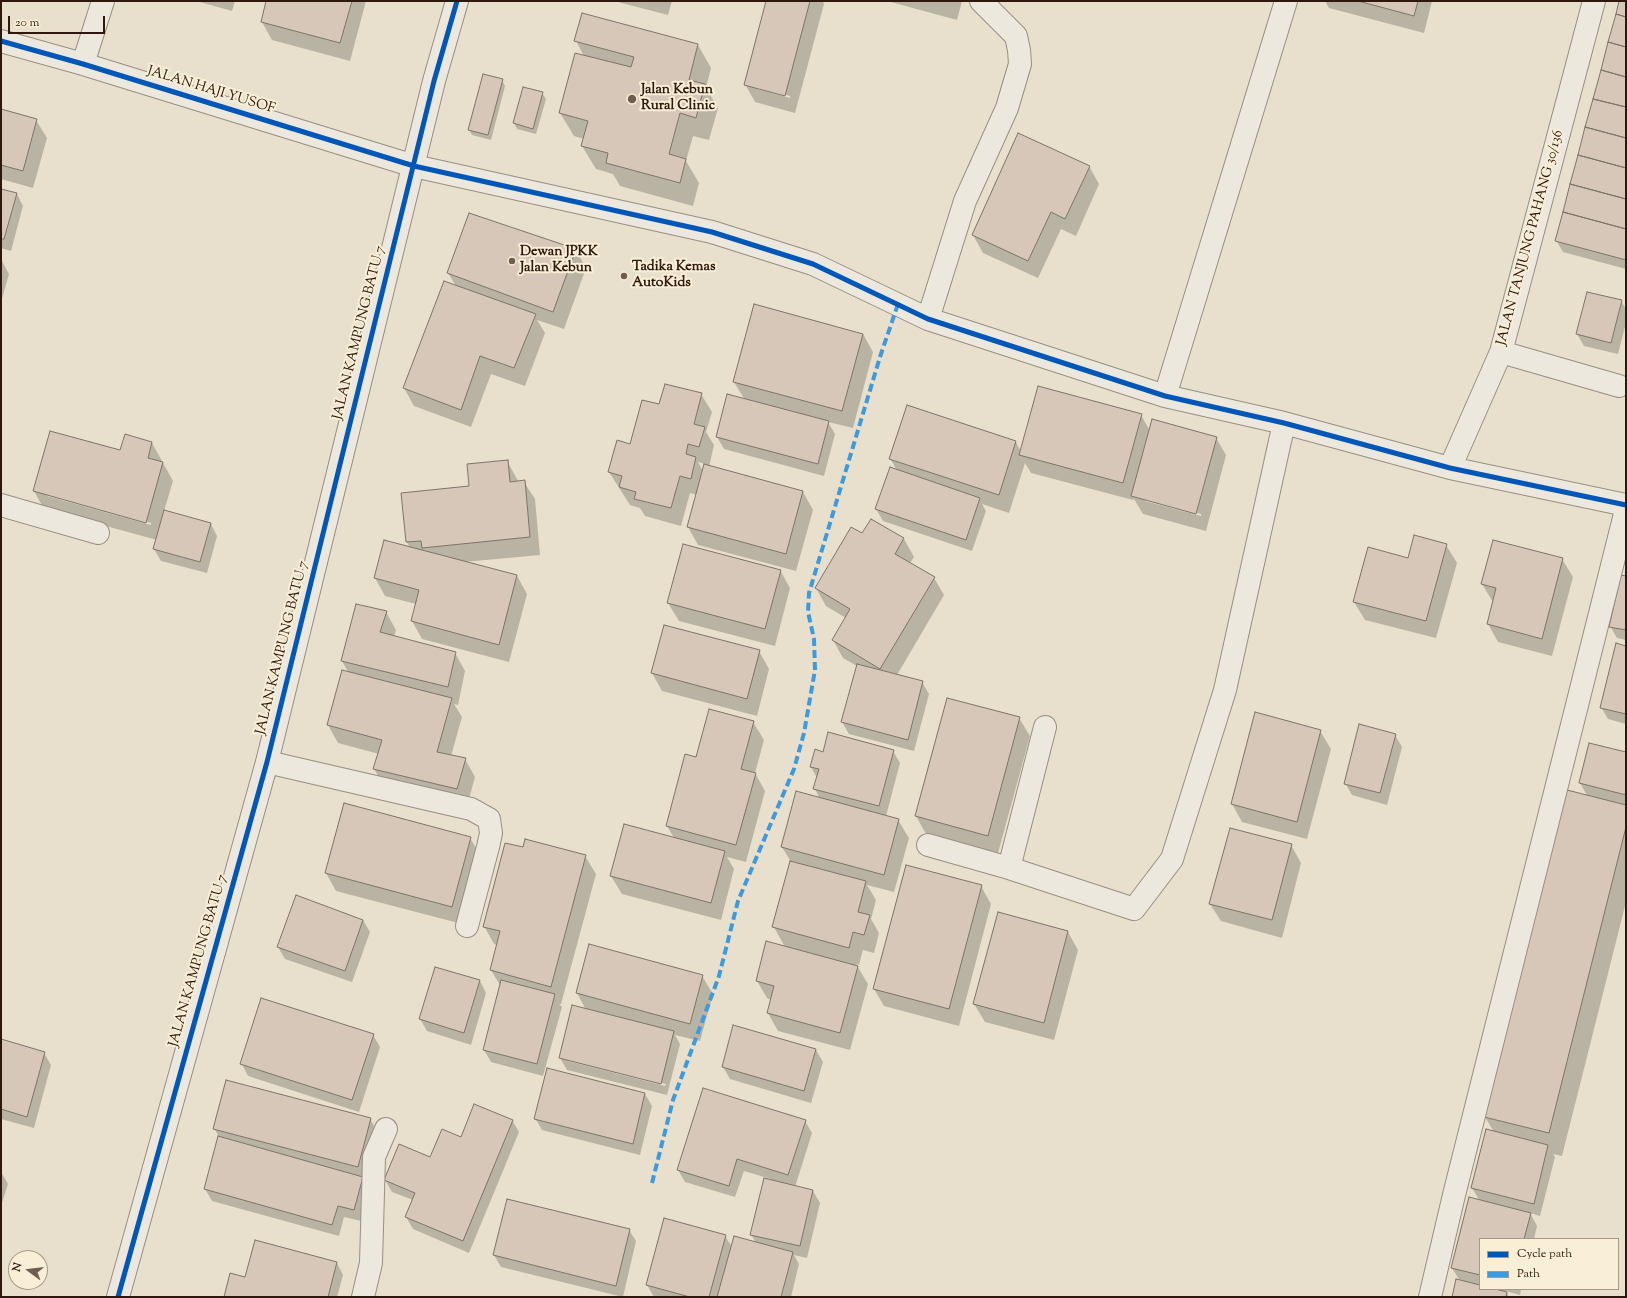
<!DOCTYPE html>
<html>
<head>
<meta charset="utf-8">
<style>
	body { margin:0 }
	#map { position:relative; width:1627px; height:1298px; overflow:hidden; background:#e8e0cc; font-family:"Sorts Mill Goudy",serif }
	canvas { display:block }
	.frame { position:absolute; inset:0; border:2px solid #2e180d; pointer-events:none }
	.legend { position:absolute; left:1479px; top:1238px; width:140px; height:52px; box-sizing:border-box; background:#f8efd6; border:1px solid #a79986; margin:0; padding:5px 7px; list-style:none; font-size:12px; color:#2e180d }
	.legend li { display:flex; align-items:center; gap:8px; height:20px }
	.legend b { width:20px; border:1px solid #a79986 }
	.north { position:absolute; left:8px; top:1250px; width:40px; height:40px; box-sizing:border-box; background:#f8efd6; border:1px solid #a79986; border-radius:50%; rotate:285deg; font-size:11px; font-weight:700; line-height:16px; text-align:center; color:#2e180d }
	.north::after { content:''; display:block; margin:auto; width:14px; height:18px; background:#6f5e50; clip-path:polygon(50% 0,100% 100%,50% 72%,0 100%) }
	.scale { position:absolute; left:8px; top:16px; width:97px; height:18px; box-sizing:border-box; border:2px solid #2e180d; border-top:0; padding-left:5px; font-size:12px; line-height:14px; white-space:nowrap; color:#2e180d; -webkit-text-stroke:3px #f8efd6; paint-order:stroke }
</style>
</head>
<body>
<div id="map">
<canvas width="1627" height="1298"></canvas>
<div class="frame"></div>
<ul class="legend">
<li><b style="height:5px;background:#0057b8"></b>Cycle path</li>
<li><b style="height:5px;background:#3d9ade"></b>Path</li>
</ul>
<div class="north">N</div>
<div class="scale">20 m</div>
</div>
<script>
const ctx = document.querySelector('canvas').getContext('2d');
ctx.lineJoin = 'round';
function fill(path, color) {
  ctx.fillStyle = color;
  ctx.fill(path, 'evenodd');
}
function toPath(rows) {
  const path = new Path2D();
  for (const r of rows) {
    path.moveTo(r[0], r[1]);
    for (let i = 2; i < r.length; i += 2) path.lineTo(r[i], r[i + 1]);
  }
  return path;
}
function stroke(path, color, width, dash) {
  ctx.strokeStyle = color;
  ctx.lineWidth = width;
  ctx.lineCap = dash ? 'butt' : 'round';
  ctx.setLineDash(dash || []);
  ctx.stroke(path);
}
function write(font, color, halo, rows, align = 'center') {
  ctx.font = font + ' "Sorts Mill Goudy",serif';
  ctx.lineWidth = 4;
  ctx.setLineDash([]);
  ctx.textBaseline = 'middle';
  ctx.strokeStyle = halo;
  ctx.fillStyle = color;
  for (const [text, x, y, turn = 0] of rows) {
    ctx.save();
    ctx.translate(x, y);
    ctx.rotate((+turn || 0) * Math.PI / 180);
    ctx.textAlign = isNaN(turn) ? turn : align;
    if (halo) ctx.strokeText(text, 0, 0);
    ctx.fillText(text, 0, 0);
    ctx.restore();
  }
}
const shadow = toPath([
	[196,1,235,1,232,11],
	[267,1,366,1,350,61,272,40,262,22],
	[614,1,672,1,668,15],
	[767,1,823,1,824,4,795,113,755,102,745,84],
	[757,87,790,96,790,98,757,89],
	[887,1,962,1,957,20],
	[1325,1,1432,1,1424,33,1329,8],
	[1620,1,1626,1,1626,269,1563,252,1556,240],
	[583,14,698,45,711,68,706,88,718,108,709,140,693,136,686,161,699,183,693,206,620,186,613,174,596,169,582,146,584,139,574,136,560,113,584,56,576,41],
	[502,80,505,86,491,140,472,135,469,129],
	[542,93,546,99,536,134,517,129,514,123],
	[1,110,36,120,47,138,33,188,1,179],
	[1018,134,1089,166,1099,184,1076,236,1061,229,1038,278,983,253,973,235],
	[1,190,17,194,23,206,11,251,1,248],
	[470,214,576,250,586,268,564,329,537,320,545,333,525,386,491,374,471,427,414,406,404,388,456,286,448,273],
	[1,259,9,274,1,302],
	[1621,301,1626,309,1626,323,1618,354,1584,346,1577,334],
	[863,334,873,352,853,428,828,422,835,434,824,476,724,449,717,437,745,400,734,382],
	[701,394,712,412,706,432,714,445,709,467,803,492,813,510,796,571,698,545,688,527,697,495,690,493,681,526,645,516,640,508,630,505,609,472,660,406],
	[698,462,705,464,703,471],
	[907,406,1016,442,1021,452,1141,415,1150,431,1216,438,1226,455,1206,531,1143,514,1134,499,1133,500,1031,473,1025,463,1009,513,982,504,986,511,972,551,883,521,876,509,897,471,890,458],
	[1145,499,1201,514,1201,516,1145,501],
	[125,435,152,443,173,481,164,511,211,524,217,536,207,573,161,561,154,549,157,540,44,509,34,491,121,451],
	[47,494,151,523,151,525,47,496],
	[507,461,517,479,518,482,524,482,535,499,540,555,464,562,517,576,527,594,509,662,422,639,412,621,416,604,385,596,375,578,410,548,407,542,470,487],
	[871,520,904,539,914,557,910,563,934,578,944,595,897,675,922,682,929,694,914,751,849,734,842,722,857,666,843,658,833,640,846,618,826,606,816,588,862,535],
	[1446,545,1457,563,1436,638,1365,620,1354,602,1409,559],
	[1562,559,1573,577,1552,656,1498,642,1488,624,1493,602,1482,584],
	[780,570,790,588,775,646,679,621,668,603],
	[1626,577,1626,640,1617,638,1610,626],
	[386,612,396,630,394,637,455,653,465,671,458,705,454,704,462,717,451,756,465,759,475,777,467,806,385,787,374,769,379,754,338,743,328,725,348,672,342,661],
	[1626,647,1626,724,1608,719,1601,707],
	[759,651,769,669,757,716,662,691,652,673],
	[947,699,1019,718,1030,736,998,853,926,834,916,816],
	[753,722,764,740,755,773,765,791,746,862,727,857,734,869,721,920,622,894,611,876,674,838,667,826,697,758],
	[1320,731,1331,749,1307,839,1242,822,1232,804],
	[1395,735,1402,747,1387,805,1352,795,1345,783],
	[893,751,900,763,886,816,898,820,909,838,894,892,867,885,876,900,871,919,879,933,874,953,863,950,859,965,856,964,868,984,850,1050,778,1031,768,1013,771,1000,767,998,757,981,785,947,774,927,791,862,782,847,797,792,820,799,815,789,817,778,811,767,824,753],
	[1626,753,1626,902,1562,1156,1553,1154,1555,1157,1540,1216,1530,1213,1537,1226,1534,1239,1480,1239,1480,1289,1521,1289,1520,1295,1506,1291,1509,1297,1453,1297,1460,1281,1452,1268,1480,1201,1472,1188,1494,1132,1485,1117,1588,797,1580,783],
	[470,838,481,856,462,924,336,891,326,873],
	[1291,845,1301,863,1282,938,1221,921,1210,904],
	[523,849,585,856,596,874,561,1004,559,1004,562,1007,543,1076,491,1062,484,1050,501,987,491,970,497,945,494,944,484,926],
	[981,886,991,904,959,1026,884,1006,874,989],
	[363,920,370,932,352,982,285,959,278,947],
	[1068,932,1078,950,1054,1040,985,1022,974,1004],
	[702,976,713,994,700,1041,675,1035,680,1044,667,1095,567,1070,560,1058,586,1010,577,993],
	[568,1059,666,1084,665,1086,568,1061],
	[480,981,486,993,471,1045,427,1031,420,1019],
	[734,1027,816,1050,823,1062,811,1103,730,1079,723,1067],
	[373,1035,380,1047,359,1112,248,1076,242,1064],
	[1,1040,44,1053,51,1065,34,1128,1,1119],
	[645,1094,652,1106,640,1155,542,1130,535,1118],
	[370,1119,377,1131,370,1189,361,1221,344,1217,339,1236,212,1201,205,1189,219,1137,214,1128],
	[512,1120,519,1132,469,1253,413,1229,406,1217,413,1200,392,1192,385,1180,431,1159,462,1138],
	[805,1121,812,1133,795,1187,813,1191,820,1203,807,1258,794,1255,799,1264,791,1297,654,1297,647,1285,725,1236,732,1247,756,1243,751,1234,771,1179,744,1171,735,1197,685,1182,678,1170],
	[1,1172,8,1184,1,1206],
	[508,1200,629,1230,636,1241,623,1297,501,1267,494,1255],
	[337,1263,343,1275,337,1297,225,1297,246,1278]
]);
const building = toPath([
	[266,1,352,1,340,43,261,22,266,1],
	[766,1,810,1,785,96,744,85,766,1],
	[1358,1,1418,1,1414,16,1358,1],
	[1619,1,1626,1,1626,17,1616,14,1619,1],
	[582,13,698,44,689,80,705,84,696,118,680,113,669,154,686,159,680,183,606,163,608,153,581,146,588,121,559,113,575,53,631,67,634,57,574,41,582,13],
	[1616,14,1626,17,1626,47,1608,42,1616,14],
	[1608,42,1626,47,1626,77,1601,70,1608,42],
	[1601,70,1626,77,1626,107,1593,99,1601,70],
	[483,74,503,79,488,135,468,130,483,74],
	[523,87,543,92,533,129,513,123,523,87],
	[1593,99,1626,107,1626,138,1585,127,1593,99],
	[1,109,37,119,23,171,1,165,1,109],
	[1585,127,1626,138,1626,168,1578,155,1585,127],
	[1018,133,1090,166,1065,219,1051,212,1028,261,972,235,1018,133],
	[1578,155,1626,168,1626,199,1570,184,1578,155],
	[1570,184,1626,199,1626,229,1563,212,1570,184],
	[1,189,17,193,4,239,1,239,1,189],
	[1563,212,1626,229,1626,260,1555,241,1563,212],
	[469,213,576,249,553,312,447,273,469,213],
	[444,281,536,314,514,368,480,356,461,410,403,388,444,281],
	[1587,292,1622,300,1611,343,1576,334,1587,292],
	[754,304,863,334,842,411,733,382,754,304],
	[665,384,702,393,694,424,705,427,699,447,688,444,686,454,696,457,691,479,680,476,671,508,634,499,636,492,619,487,622,476,608,472,617,440,630,444,642,400,659,404,665,384],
	[1038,386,1142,414,1123,483,1019,455,1038,386],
	[727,394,829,421,818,464,716,437,727,394],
	[907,405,1016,441,999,495,889,459,907,405],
	[1152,419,1217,437,1196,514,1131,496,1152,419],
	[50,431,120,450,125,434,152,442,148,458,163,462,146,523,33,491,50,431],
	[508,460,510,482,525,480,530,537,422,548,421,541,406,542,401,493,469,486,467,464,508,460],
	[704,464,803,491,786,554,687,527,704,464],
	[890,467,980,498,966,540,875,509,890,467],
	[164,510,211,523,200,562,153,549,164,510],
	[871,519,904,538,895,554,935,577,880,669,832,640,850,609,815,588,851,527,862,533,871,519],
	[1414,535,1447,544,1426,621,1353,602,1368,547,1408,558,1414,535],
	[384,540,517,575,499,645,411,621,419,590,374,578,384,540],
	[1493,540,1563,558,1542,639,1487,624,1496,588,1481,584,1493,540],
	[683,544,781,570,765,629,667,603,683,544],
	[1621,575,1626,576,1626,630,1609,627,1621,575],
	[356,604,387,611,380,632,456,652,448,687,341,661,356,604],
	[664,625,760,650,747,699,651,673,664,625],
	[1616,643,1626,646,1626,714,1600,708,1616,643],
	[857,664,923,681,908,740,841,722,857,664],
	[342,670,452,698,437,752,466,758,457,789,373,769,382,740,327,725,342,670],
	[947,698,1020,717,988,836,915,816,947,698],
	[709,709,754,721,741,769,756,773,736,845,666,826,685,754,696,757,709,709],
	[1255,712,1321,730,1297,822,1231,804,1255,712],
	[1359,724,1396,734,1380,793,1344,784,1359,724],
	[828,732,894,750,879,806,813,789,819,769,810,767,815,749,823,752,828,732],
	[1589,743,1626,752,1626,795,1579,783,1589,743],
	[1567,790,1626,805,1626,827,1549,1133,1484,1117,1567,790],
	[796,791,899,819,884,875,781,847,796,791],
	[344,803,471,837,452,907,325,873,344,803],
	[624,824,725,851,711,903,610,876,624,824],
	[1230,828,1292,844,1272,920,1209,904,1230,828],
	[525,839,586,855,551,987,490,970,500,931,483,927,505,843,523,847,525,839],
	[790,861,866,881,858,912,870,915,864,935,853,932,849,948,772,927,790,861],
	[906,865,982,885,949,1009,873,989,906,865],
	[296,895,363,920,345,971,277,947,296,895],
	[998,912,1068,931,1044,1023,973,1004,998,912],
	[766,941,858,966,840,1033,767,1013,774,986,756,981,766,941],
	[589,944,703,975,690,1024,576,993,589,944],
	[435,967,480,980,464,1033,419,1019,435,967],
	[501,980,555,994,537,1064,483,1050,501,980],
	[261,998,374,1034,352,1100,240,1064,261,998],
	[572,1005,674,1031,661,1084,559,1058,572,1005],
	[733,1025,816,1049,804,1091,722,1067,733,1025],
	[1,1039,45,1052,27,1117,1,1109,1,1039],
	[547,1068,645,1093,633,1144,534,1119,547,1068],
	[226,1080,371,1118,358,1167,213,1129,226,1080],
	[703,1088,806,1120,788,1175,737,1159,729,1186,677,1170,703,1088],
	[474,1104,513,1120,463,1241,405,1217,415,1193,384,1180,399,1144,430,1157,442,1129,461,1137,474,1104],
	[1486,1129,1548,1145,1534,1204,1471,1188,1486,1129],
	[218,1136,363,1177,354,1210,338,1206,332,1225,204,1189,218,1136],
	[764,1178,813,1190,800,1246,750,1235,764,1178],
	[1469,1197,1531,1213,1524,1239,1480,1239,1480,1275,1451,1268,1469,1197],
	[507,1199,630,1229,616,1286,493,1255,507,1199],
	[664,1218,726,1235,709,1297,690,1297,646,1285,664,1218],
	[734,1236,793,1252,781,1297,717,1297,734,1236],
	[255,1240,337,1262,328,1297,224,1297,230,1273,245,1277,255,1240],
	[1456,1279,1480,1285,1480,1289,1495,1289,1507,1292,1506,1297,1452,1297,1456,1279]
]);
const minor = toPath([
	[1,41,83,64,414,166,712,232,813,264,928,319,1165,396,1284,423,1450,468,1626,505],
	[83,64,103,1],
	[928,319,965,201,1007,108,1020,64,1019,50,1016,36,981,1],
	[1501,352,1619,386],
	[1165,396,1286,1],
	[1450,468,1501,352,1594,1],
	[1,505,98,533],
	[267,762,471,809,489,819,491,833,488,847,467,926],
	[928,845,1009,868,1134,909,1172,859,1225,690,1284,423],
	[1009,868,1045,727],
	[118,1297,267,762,434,81,457,1],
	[363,1297,371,1263,374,1157,386,1129],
	[1430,1297,1454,1195,1626,510]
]);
const quiet = toPath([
	[652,1183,673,1100,719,976,738,901,794,769,804,733,815,670,814,639,808,612,809,593,880,357,898,304]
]);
const cycleway = toPath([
	[1,41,83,64,414,166,712,232,813,264,928,319,1165,396,1284,423,1450,468,1626,505],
	[118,1297,267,762,434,81,457,1]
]);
const markers = [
	[632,99,5,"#6f5e50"],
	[512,261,4,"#6f5e50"],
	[624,276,4,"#6f5e50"]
];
const streetNames = [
	["JALAN HAJI YUSOF",211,91,17],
	["JALAN TANJUNG PAHANG 30/136",1531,238,-75],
	["JALAN KAMPUNG BATU 7",360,333,-76],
	["JALAN KAMPUNG BATU 7",283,648,-76],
	["JALAN KAMPUNG BATU 7",199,961,-74]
];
const poiNames = [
	["Jalan Kebun",641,91],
	["Rural Clinic",641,107],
	["Dewan JPKK",520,253],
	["Jalan Kebun",520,269],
	["Tadika Kemas",632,268],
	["AutoKids",632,284]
];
fill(shadow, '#0003');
fill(building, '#d7c7b8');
stroke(building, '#7c7469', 1);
stroke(minor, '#978f82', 24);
stroke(minor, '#ece8de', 22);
stroke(quiet, '#3d9ade', 4, [8, 4]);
stroke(cycleway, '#0057b8', 5);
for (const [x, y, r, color] of markers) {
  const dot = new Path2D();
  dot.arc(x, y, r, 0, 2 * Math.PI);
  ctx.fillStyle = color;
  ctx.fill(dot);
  stroke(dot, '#f8efd6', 1.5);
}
write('14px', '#2e180d', '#f8efd6', streetNames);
write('bold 14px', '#2e180d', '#f8efd6', poiNames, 'left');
</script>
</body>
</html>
